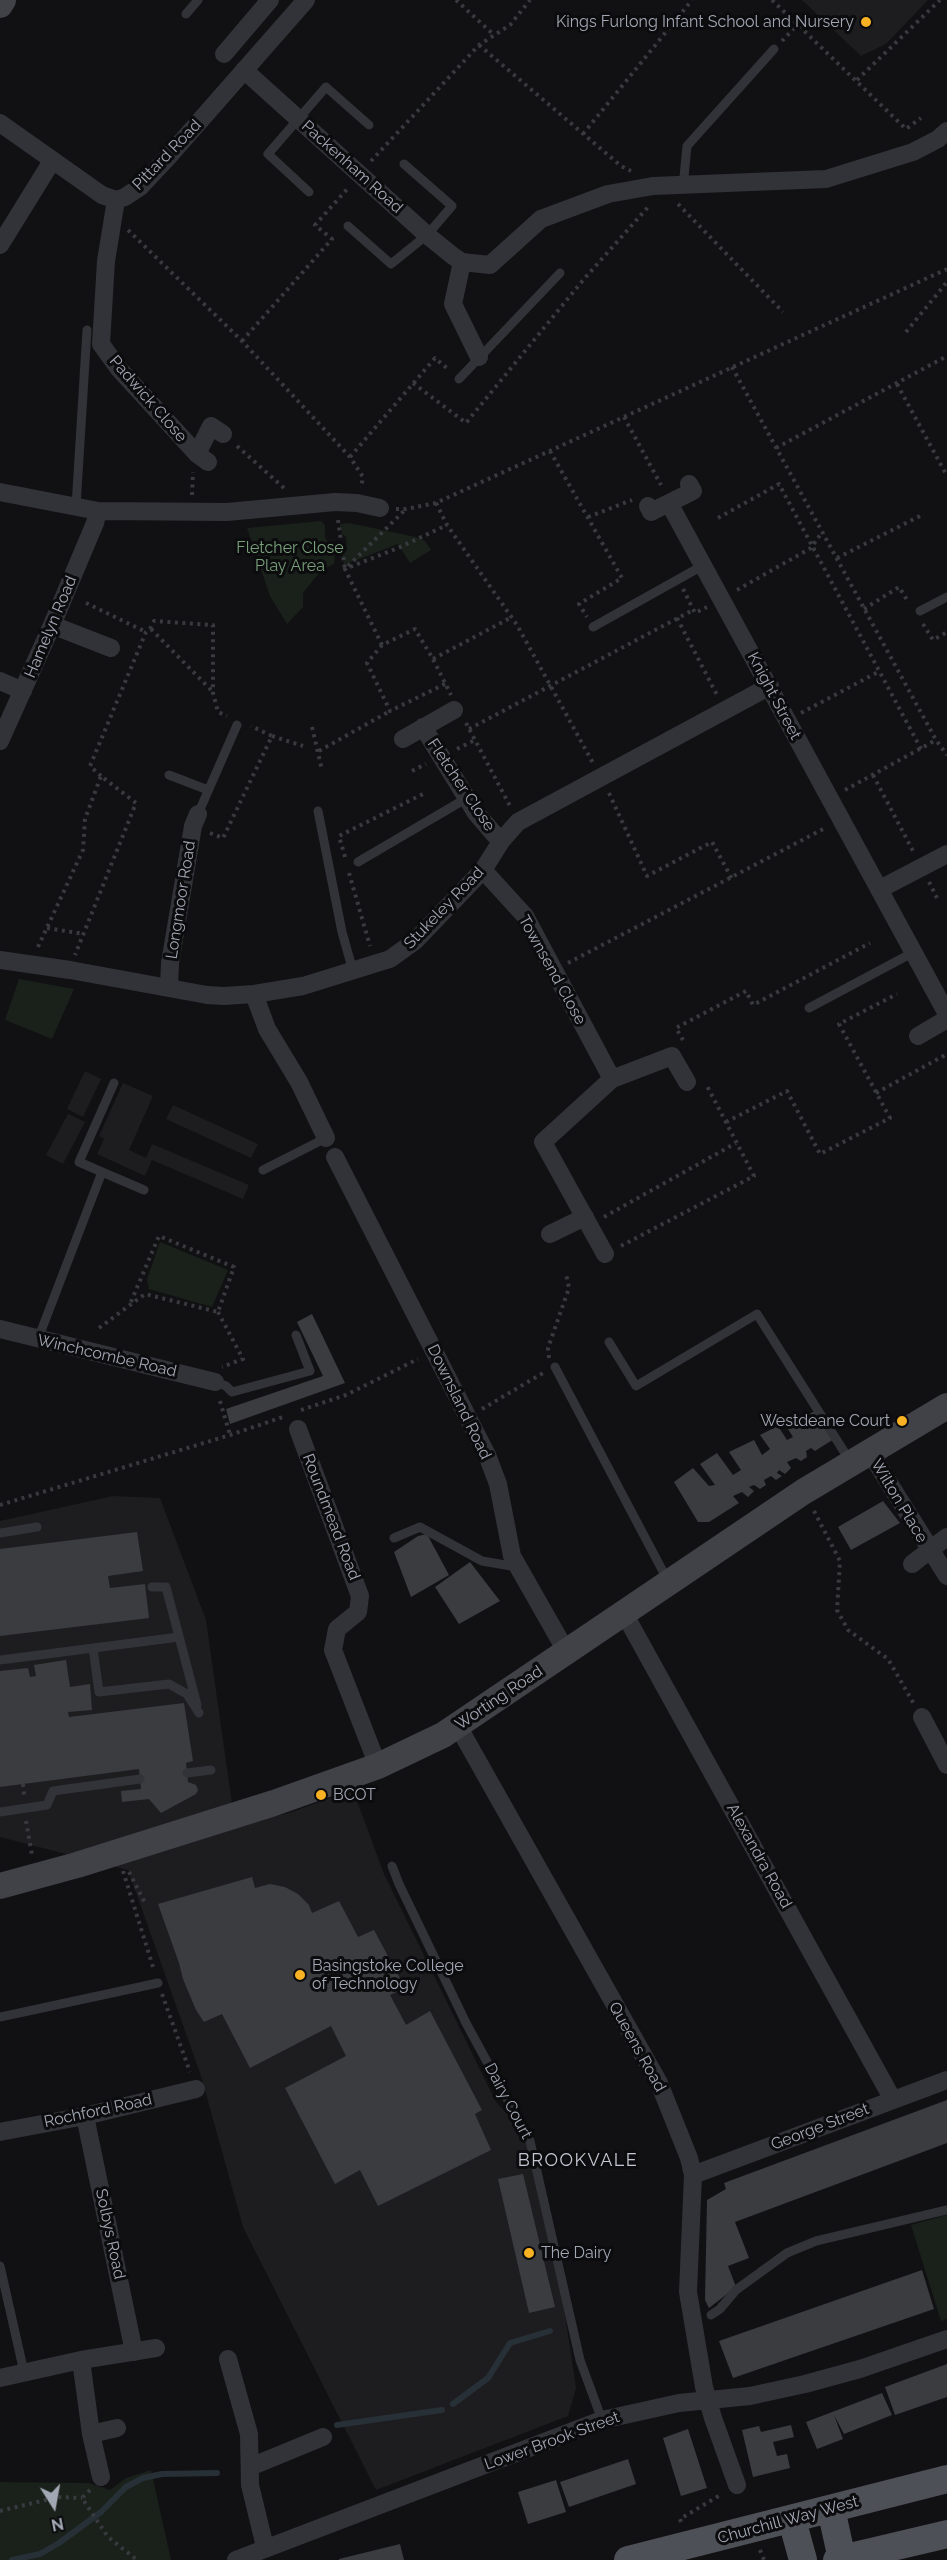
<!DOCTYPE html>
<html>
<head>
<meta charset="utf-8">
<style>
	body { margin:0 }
	#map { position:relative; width:947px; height:2560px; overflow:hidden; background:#111113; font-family:Raleway,sans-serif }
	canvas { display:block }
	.north { position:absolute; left:24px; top:2476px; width:60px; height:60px; -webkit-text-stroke:4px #0c0c0e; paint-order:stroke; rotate:169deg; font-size:16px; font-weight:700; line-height:24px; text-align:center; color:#a2a7b4 }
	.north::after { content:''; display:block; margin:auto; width:21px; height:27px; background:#a2a7b4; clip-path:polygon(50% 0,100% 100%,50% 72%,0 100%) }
</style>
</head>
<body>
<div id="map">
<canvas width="947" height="2560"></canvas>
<div class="north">N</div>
</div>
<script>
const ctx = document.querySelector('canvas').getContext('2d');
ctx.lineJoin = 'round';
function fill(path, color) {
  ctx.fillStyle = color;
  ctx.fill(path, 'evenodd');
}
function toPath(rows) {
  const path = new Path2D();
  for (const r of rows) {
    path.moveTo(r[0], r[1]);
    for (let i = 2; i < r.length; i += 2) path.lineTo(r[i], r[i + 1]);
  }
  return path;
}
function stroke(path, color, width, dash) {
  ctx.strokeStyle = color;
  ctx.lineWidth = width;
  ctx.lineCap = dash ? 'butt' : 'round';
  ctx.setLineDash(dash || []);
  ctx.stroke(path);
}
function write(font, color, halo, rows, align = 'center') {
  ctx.font = font + ' Raleway,sans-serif';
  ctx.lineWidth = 6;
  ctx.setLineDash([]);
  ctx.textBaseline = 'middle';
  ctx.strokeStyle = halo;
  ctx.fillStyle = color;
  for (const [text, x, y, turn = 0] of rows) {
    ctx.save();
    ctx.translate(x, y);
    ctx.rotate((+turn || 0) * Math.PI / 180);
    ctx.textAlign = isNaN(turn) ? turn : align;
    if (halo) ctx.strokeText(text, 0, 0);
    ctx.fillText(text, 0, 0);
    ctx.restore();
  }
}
const built = toPath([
	[802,0,928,0,886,44,861,56],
	[85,1071,101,1079,83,1117,67,1109],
	[123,1083,153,1096,129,1150,146,1158,152,1144,249,1185,243,1199,152,1160,145,1176,97,1154,104,1139,99,1136],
	[173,1105,258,1144,251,1158,166,1119],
	[68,1114,85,1122,63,1164,46,1155],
	[113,1496,160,1498,206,1620,235,1825,289,1813,353,1790,384,1874,496,2102,525,2132,554,2241,576,2388,568,2416,376,2490,243,2227,201,2076,128,1870,0,1837,0,1521]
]);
const green = toPath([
	[321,521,325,525,325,537,335,555,334,564,322,570,315,578,303,593,303,607,287,624,270,596,247,528],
	[349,523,416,537,425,541,431,550,410,563,398,544,344,565,342,553,347,550,346,537,342,534,340,524],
	[19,979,74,989,52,1039,5,1020],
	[160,1242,228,1270,212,1307,149,1289,147,1279],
	[947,2215,947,2319,941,2321,911,2225],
	[151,2470,171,2560,0,2560,0,2482,89,2483,110,2490,126,2478]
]);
const stream = toPath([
	[453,2404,488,2378,510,2343,550,2331],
	[337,2425,442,2410],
	[12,2560,40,2554,59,2543,101,2512,126,2487,143,2478,162,2474,217,2473]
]);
const building = toPath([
	[312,1314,345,1383,230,1424,226,1409,323,1376,297,1322],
	[815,1411,834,1439,815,1451,811,1448,806,1451,807,1457,801,1461,796,1458,787,1462,791,1468,785,1474,779,1470,777,1473,782,1476,776,1480,771,1476,764,1480,766,1485,760,1489,754,1485,749,1487,754,1491,748,1497,742,1492,733,1496,739,1503,709,1522,698,1522,674,1482,693,1468,709,1486,715,1485,700,1464,717,1453,733,1475,741,1470,729,1452,754,1440,762,1455,770,1449,760,1435,778,1426,787,1440,793,1437,786,1426],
	[883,1501,900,1523,851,1550,838,1527],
	[137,1532,143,1571,108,1576,110,1588,145,1584,149,1618,0,1636,0,1549],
	[427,1534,449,1575,411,1597,394,1552,418,1536],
	[470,1562,500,1601,459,1624,435,1587],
	[66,1660,70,1687,90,1684,92,1710,68,1712,69,1717,184,1703,193,1761,186,1763,188,1782,196,1785,198,1790,196,1794,161,1813,149,1799,122,1802,121,1791,141,1789,139,1769,0,1787,0,1671,28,1668,30,1677,36,1676,34,1665],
	[252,1877,255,1888,270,1884,285,1887,298,1894,309,1905,312,1913,339,1901,358,1937,374,1930,405,1988,390,1995,406,2025,430,2011,482,2110,475,2114,491,2150,378,2206,360,2170,335,2184,285,2088,346,2056,331,2026,250,2068,222,2014,204,2022,196,2010,183,1979,179,1963,158,1904],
	[947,2100,947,2143,735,2222,749,2258,728,2266,736,2287,709,2308,705,2300,707,2200,726,2189,724,2183],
	[523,2174,555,2307,529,2313,498,2179],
	[922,2270,934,2309,733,2378,719,2341],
	[947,2364,947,2397,895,2415,885,2387],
	[882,2393,892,2415,844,2434,834,2415,843,2439,817,2449,806,2422],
	[791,2425,794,2437,773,2442,777,2456,787,2454,790,2468,753,2477,742,2430,759,2426,761,2432],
	[688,2429,707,2488,681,2496,663,2438],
	[628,2459,636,2484,569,2507,560,2482],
	[556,2480,566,2512,528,2524,518,2492],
	[400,2544,404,2560,339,2560,339,2559]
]);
const path = toPath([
	[456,0,494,35],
	[772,0,906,129,921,118],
	[782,41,798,24],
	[479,45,621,166,631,171],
	[857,80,940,0],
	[583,134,692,0],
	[371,161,479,45,510,25,530,0],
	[678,204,783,312],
	[128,230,242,341,350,457,363,477,361,488],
	[906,332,947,282],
	[242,341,332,239,315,225,349,187],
	[732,367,936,740,947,755],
	[413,383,466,423,584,279,649,206],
	[897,384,947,476],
	[624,417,661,485],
	[237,446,285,489],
	[776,448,947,356],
	[550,451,622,578,579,604,587,617],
	[350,457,435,358,449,370],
	[192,495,193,472],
	[436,503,447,525,517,625,593,763],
	[396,509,406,509,436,503,947,269],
	[588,517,632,500],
	[718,518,779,484,921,749],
	[338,520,345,569],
	[837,558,920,516],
	[348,566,406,509],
	[683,589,695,613,707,607],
	[737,590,811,548,822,532],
	[86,603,146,632],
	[864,609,899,587,909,603],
	[677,618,717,695],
	[923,624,933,640,947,632],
	[151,629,213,692],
	[382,645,345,569,398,548,447,525],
	[433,659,512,617],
	[445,684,390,711,367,663,382,645,415,629,433,659,451,695],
	[801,713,880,671],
	[466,723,510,806],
	[312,727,322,770],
	[469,729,693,610],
	[272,736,303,746],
	[457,749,475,740],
	[319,751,390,711],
	[412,771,426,764],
	[873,775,913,851],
	[101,776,90,766,146,632,150,629,154,621,213,625,213,693,218,712,227,716],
	[845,790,936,740],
	[609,793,647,876,712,842,732,879],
	[210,833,223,838,272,736,251,726],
	[345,857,339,836,423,794],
	[349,873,370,946],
	[929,882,937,898],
	[47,928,84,934],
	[38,947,83,850,85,819,101,776,136,803,75,955],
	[568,963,827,827],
	[683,1040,676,1028,746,991,753,1005,870,943],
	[876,1093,947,1054],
	[726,1122,787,1091,820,1154,890,1118,839,1024,897,994],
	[604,1217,736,1143],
	[621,1246,754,1176,706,1084],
	[218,1312,243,1359,222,1367],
	[99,1328,145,1294,218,1312,234,1267,159,1236,130,1304],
	[549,1358,548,1348,569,1288,566,1274],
	[220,1401,230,1435],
	[482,1409,543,1373],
	[301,1410,346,1395,418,1359],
	[0,1505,230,1435,286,1416],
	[814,1511,840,1561,837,1610,848,1630,888,1659,914,1704],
	[23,1784,24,1795],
	[26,1821,32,1855],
	[123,1871,154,1970],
	[129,1872,146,1905],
	[162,1994,190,2072],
	[90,2490,82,2498,108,2537,137,2560],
	[0,2511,58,2497,82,2498],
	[681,2522,680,2519,722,2494],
	[760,2550,764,2560]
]);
const lane = toPath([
	[186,14,198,0],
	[686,186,684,177,687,146,774,49],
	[309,192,268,154,326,87,369,125],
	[348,226,391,264,427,235,452,206,404,164],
	[459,379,560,273],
	[76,506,87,330],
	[920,611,947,597],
	[593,627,702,566],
	[169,775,208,790],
	[318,811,342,932,353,971],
	[198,814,237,725],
	[358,862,467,798],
	[809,1008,914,952],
	[263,1170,326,1138],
	[102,1172,144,1190],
	[38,1339,102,1172,79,1162,114,1083],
	[609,1342,636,1386,757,1314,850,1461],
	[555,1367,668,1581],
	[215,1382,226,1386,232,1392,310,1371,296,1335],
	[0,1533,37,1527],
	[394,1538,420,1527,482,1561,517,1567],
	[152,1587,166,1587,197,1705],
	[93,1648,99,1692,169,1684,187,1694,199,1713],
	[0,1660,179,1637],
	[187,1773,211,1770],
	[0,1812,47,1805,53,1791,140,1779],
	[392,1866,399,1884,466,2023,530,2141,580,2360,602,2420],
	[0,2017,158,1983],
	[0,2266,24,2372],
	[711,2315,720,2309,736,2290,787,2253,816,2241,947,2210]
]);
const street = toPath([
	[224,54,270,0],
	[244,70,427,235,453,256,462,262,490,265,541,219,608,194,653,186,826,179,913,152,938,139,947,131],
	[0,123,102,195,116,200,125,197,140,187,169,156,306,0],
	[116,200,106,261,101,344,119,369,197,454,208,462],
	[0,245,52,161],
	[462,262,453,304,479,357],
	[197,454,211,426,223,434],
	[0,492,98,511,227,512,335,502,357,503,380,508],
	[669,503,947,1014],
	[648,506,651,512,693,491,689,484],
	[52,625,111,648],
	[0,681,23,691],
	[423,727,476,813,495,835,502,840],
	[403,739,454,710],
	[0,741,52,625,95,523,98,511],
	[483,870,525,916,612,1079,543,1142,605,1254],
	[880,889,947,854],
	[0,960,70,970,207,995,224,996,254,994,303,986,390,959,415,941,483,870,502,840,518,822,770,686],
	[169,987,170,963,193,826,198,814],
	[254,994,267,1029,299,1082,326,1138],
	[918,1036,947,1019],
	[612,1079,672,1056,687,1082],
	[335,1157,487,1455,498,1484,512,1556,566,1651],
	[550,1234,585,1217],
	[0,1329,215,1382],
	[298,1429,360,1596,358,1612,337,1629,333,1650,378,1766],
	[869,1451,947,1576],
	[912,1564,947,1537],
	[624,1613,893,2100],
	[922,1717,947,1765],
	[458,1726,659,2083,689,2158,693,2175,688,2292,704,2387,713,2418,737,2485],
	[85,2116,134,2352],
	[0,2132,85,2116,196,2089],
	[693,2175,947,2080],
	[228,2359,249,2434,250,2485,265,2547],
	[81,2360,91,2434,101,2477],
	[0,2378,81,2360,156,2348],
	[91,2434,117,2428],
	[250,2467,323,2437],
	[236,2560,602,2420,679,2403,750,2396,805,2384,860,2369,947,2339]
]);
const secondary = toPath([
	[0,5,3,0],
	[0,1886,77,1865,274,1803,378,1766,443,1735,803,1492,947,1406]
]);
const primary = toPath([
	[831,2509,842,2559],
	[792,2520,803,2560],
	[628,2560,947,2479],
	[837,2560,947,2534]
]);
const markers = [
	[866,22,6,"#f9b223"],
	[902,1421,6,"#f9b223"],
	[321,1795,6,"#f9b223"],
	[300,1975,6,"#f9b223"],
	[529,2253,6,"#f9b223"]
];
const poiNames = [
	["Kings Furlong Infant School and Nursery",854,22,"right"],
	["Westdeane Court",890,1421,"right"],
	["BCOT",333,1795],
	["Basingstoke College",312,1966],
	["of Technology",312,1984],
	["The Dairy",541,2253]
];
const streetNames = [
	["Pittard Road",167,155,-46],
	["Packenham Road",352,167,42],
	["Padwick Close",148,399,49],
	["Hamelyn Road",51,627,-67],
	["Knight Street",774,696,62],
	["Fletcher Close",461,785,56],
	["Longmoor Road",181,900,-81],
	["Stukeley Road",444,908,-46],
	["Townsend Close",552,970,61],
	["Winchcombe Road",107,1356,13],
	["Downsland Road",459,1402,64],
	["Wilton Place",899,1501,59],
	["Roundmead Road",331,1517,69],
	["Worting Road",499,1698,-34],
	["Alexandra Road",759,1856,61],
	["Queens Road",637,2047,61],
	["Dairy Court",508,2101,62],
	["Rochford Road",98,2111,-12],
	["George Street",820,2127,-21],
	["Solbys Road",110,2234,78],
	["Lower Brook Street",552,2441,-20],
	["Churchill Way West",788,2520,-15]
];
const parkNames = [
	["Fletcher Close",290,548],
	["Play Area",290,566]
];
const neighbourhoodNames = [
	["BROOKVALE",578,2161]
];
fill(built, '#1d1d20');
fill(green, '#19211a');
stroke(stream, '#273037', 6);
fill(building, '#3b3c40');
stroke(path, '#383a3f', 4, [3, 4.5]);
stroke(lane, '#323338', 9);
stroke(street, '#323338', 18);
stroke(secondary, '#404248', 26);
stroke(primary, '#4e5057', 28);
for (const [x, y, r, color] of markers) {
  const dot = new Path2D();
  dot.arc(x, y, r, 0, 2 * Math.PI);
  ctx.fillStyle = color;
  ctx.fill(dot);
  stroke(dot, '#0c0c0e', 2);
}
write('16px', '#a2a7b4', '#0c0c0e', poiNames, 'left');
write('16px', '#a2a7b4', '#0c0c0e', streetNames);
write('16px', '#78a07a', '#0c0c0e', parkNames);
ctx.letterSpacing = '1.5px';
write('18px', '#c3c6d0', '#0c0c0e', neighbourhoodNames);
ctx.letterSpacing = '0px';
</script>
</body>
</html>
